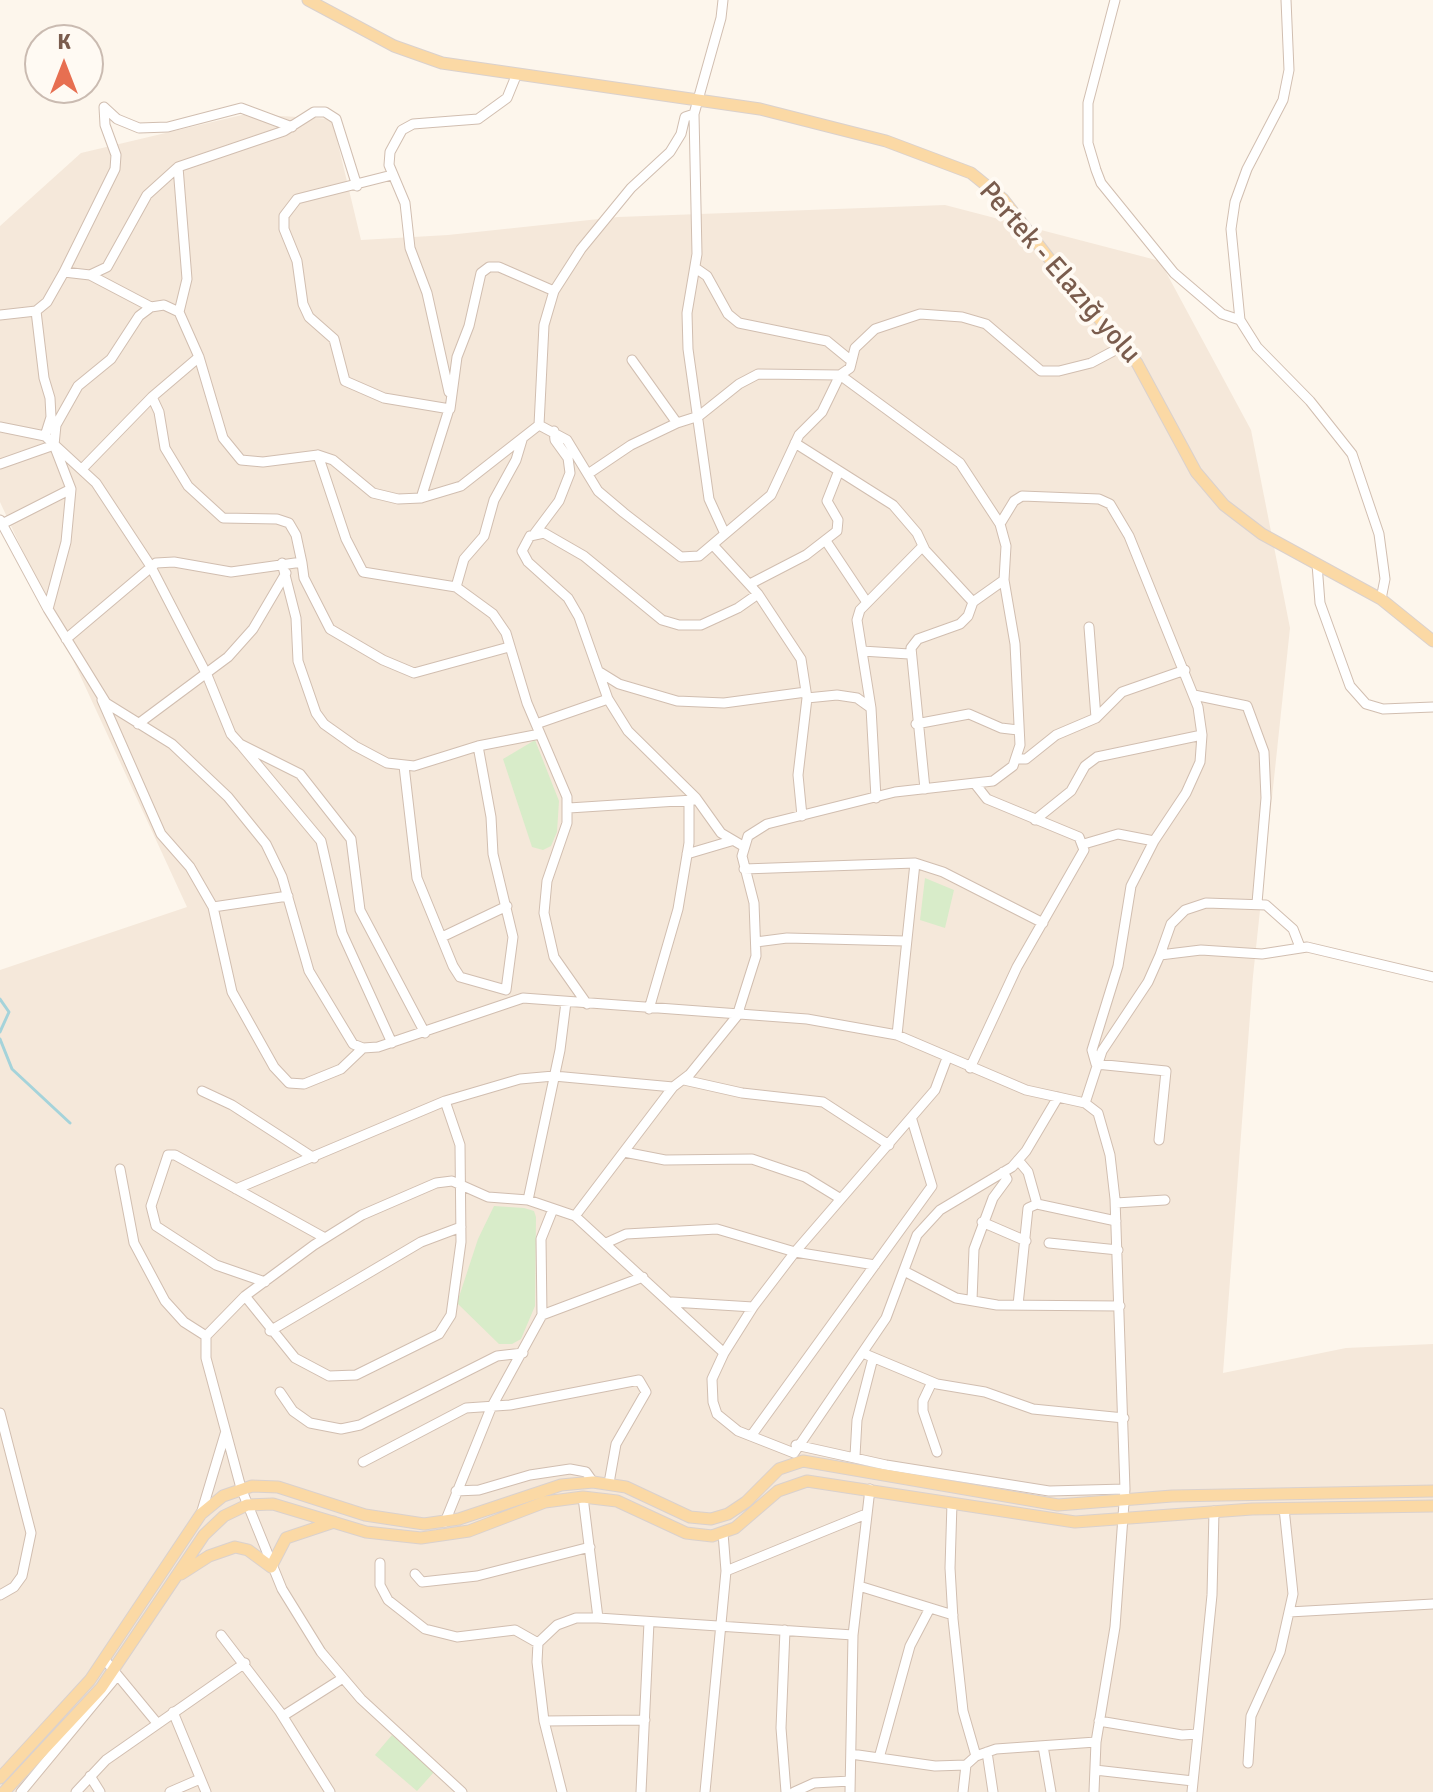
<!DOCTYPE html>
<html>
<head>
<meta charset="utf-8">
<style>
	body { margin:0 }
	#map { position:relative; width:1433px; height:1792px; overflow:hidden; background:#fdf6ec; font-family:Signika,sans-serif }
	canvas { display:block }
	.north { position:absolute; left:24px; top:24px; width:80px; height:80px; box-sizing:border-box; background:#fffaf3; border:2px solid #cabbb1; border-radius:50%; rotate:0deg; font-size:22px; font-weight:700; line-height:32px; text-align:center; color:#7a5c4d }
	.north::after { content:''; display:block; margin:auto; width:28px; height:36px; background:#e76f51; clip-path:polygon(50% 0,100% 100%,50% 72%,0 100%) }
</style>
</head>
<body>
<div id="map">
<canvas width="1433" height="1792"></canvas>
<div class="north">K</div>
</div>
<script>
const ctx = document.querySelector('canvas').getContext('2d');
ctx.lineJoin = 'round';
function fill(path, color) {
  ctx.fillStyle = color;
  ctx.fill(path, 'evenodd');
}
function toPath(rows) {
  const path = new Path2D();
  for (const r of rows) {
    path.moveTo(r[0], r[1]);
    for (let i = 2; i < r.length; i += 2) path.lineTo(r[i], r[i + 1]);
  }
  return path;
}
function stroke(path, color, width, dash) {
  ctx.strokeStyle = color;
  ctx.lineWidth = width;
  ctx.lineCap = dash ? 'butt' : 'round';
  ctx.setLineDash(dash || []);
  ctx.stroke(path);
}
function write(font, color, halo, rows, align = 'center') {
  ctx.font = font + ' Signika,sans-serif';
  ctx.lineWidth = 8;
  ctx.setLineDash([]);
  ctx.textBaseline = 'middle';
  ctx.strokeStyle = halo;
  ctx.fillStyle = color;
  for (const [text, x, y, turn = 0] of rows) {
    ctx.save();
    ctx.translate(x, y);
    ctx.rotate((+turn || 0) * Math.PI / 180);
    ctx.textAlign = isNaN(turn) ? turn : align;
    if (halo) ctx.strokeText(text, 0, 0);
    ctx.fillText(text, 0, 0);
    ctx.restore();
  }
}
const residential = toPath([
	[246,114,332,119,361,240,448,235,618,217,945,205,1160,261,1251,430,1290,628,1253,976,1223,1373,1346,1348,1433,1344,1433,1792,0,1792,0,970,187,907,0,502,0,226,81,153]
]);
const green = toPath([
	[535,740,559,801,557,832,551,846,543,850,532,847,503,759],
	[925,878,954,890,945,928,920,920],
	[494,1206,524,1208,534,1211,536,1217,535,1306,521,1339,512,1344,499,1344,457,1303,478,1239],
	[392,1735,434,1772,417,1791,375,1755]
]);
const stream = toPath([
	[0,999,9,1012,0,1032],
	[0,1039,12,1069,70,1123]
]);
const minor = toPath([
	[723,0,721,18,694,114,685,117,681,134,670,152,631,188,581,249,554,291,544,325,539,425,461,486,421,498,398,499,373,493,333,460,318,455,263,462,241,460,223,438,199,357,179,312,164,305,151,307,139,316,111,359,78,386,56,425,54,445,71,489,66,542,48,609,106,703,172,744,228,797,266,844,282,877,309,971,353,1044,363,1048,378,1047,523,998,807,1019,897,1035,1026,1090,1085,1103,1098,1113,1110,1155,1115,1199,1125,1489,1115,1627,1096,1742,1094,1792],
	[1115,0,1088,103,1088,143,1096,170,1101,183,1174,273,1222,314,1240,320],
	[1286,0,1289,70,1283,100,1247,169,1235,202,1231,229,1240,320,1257,347,1310,401,1352,454,1379,534,1385,579,1381,599],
	[104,107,117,119,139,128,168,127,241,108,292,127],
	[694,114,697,254,687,313,688,349,709,499,725,534],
	[178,167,187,279,179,312],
	[392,175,297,199,284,216,284,229,297,261,303,304,309,317,334,339,345,381,384,398,450,409,457,357,469,326,481,273,489,267,499,267,554,291],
	[697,269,707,276,728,314,739,323,827,341,849,359],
	[64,272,115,169,116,155,105,125,104,107],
	[90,275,151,307],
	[36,311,44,378,50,398,51,417,45,436],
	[0,315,36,311,47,302,64,272,90,275,107,267,147,195,178,167,284,131,314,112,325,112,336,119,357,186],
	[449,392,427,293,410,248,405,203,389,165,390,152,402,130,413,124,478,119,507,98,516,76],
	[152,397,159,412,165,448,188,486,223,518,277,519,289,523,296,535,302,563],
	[539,425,567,440,598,491,624,513,681,557,699,556,771,495,799,435,822,412,840,375,850,368,855,348,875,329,920,314,962,317,986,324,1041,371,1059,371,1091,363,1123,346],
	[0,427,45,436,96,483,150,565,207,675,231,734,240,744,300,774,351,839,360,910,425,1033],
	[795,443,893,505,917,533,925,550,973,602],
	[318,455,346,539,363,572,456,587,493,614,506,633,527,703,567,797,567,823,547,881,544,913,554,957,587,1004],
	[0,464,54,445],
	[82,469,152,397,199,357],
	[588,474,631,445,677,423],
	[421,498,450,406],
	[0,520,48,609],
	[2,524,71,489],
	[1000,524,1014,501,1022,496,1099,499,1110,504,1129,536,1198,707,1202,735,1200,762,1186,793,1154,841,1131,886,1118,966,1092,1050,1096,1064,1166,1071,1159,1140],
	[535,533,559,501,570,473,568,458,555,440,554,431],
	[826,541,866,601],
	[713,545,758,594,801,659,807,698,798,775,802,816],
	[282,563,296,618,298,661,316,713,324,724,355,746,387,763,414,766,478,746,540,734],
	[1317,564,1320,603,1350,686,1366,704,1383,709,1433,707],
	[750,584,806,555,837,531,838,520,827,501,838,473],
	[456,587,464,559,484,536,494,500,516,460,522,440],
	[1089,627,1096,718],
	[66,639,156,563,174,562,231,572,295,563,302,563,304,578,330,629,383,660,414,673,509,647],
	[862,651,909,654],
	[598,671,619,684,677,701,724,703,806,692],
	[1194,695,1247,706,1264,752,1266,798,1257,903],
	[807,698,837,695,857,698,871,708,876,798],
	[102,700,161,834,190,867,213,907,232,992,274,1067,289,1083,304,1084,341,1069,363,1048],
	[871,708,857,620,860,610,923,546],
	[138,724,228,657,253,629,286,573],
	[536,724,608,699],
	[916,724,969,714,1001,728,1018,730],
	[241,745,321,841,342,933,392,1043],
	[1018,759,1026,759,1056,735,1096,718,1122,692,1185,670],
	[404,766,417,878,453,966,460,977,506,990,513,937,493,854,491,817,478,746],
	[925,789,911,648,918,639,960,624,968,616,973,602,1004,580],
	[569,808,693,800],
	[1035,820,1071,791,1085,766,1097,757,1202,735],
	[1084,844,1118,834,1154,841],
	[743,846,721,833,696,798,628,731,608,699,579,617,568,598,528,562,522,551,530,536,544,533,584,556,662,620,679,625,701,625,738,608,758,594],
	[687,854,731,841],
	[744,869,915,863,943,872,1043,923],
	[213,907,288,896],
	[442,937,507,906],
	[756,942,787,938,905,941],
	[1160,955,1171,924,1185,910,1206,903,1266,905,1293,929,1300,947],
	[566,1002,560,1050,528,1200,575,1216,724,1353],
	[649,1009,678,909,689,843,689,802],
	[897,1035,915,863],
	[947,1058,935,1090,795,1252,753,1307,724,1353,712,1379,713,1402,717,1414,738,1431,794,1453,886,1318,917,1235,940,1210,1012,1167,1026,1151,1058,1097],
	[970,1068,1017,967,1084,850,1079,837,987,799,976,785],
	[684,1080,742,1093,823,1102,889,1145],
	[202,1091,232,1105,314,1158],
	[1085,1103,1102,1051,1148,982,1160,955,1201,950,1262,954,1307,947,1433,977],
	[624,1152,665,1160,752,1159,805,1177,841,1199],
	[1018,1160,1028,1172,1037,1204,1116,1221],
	[120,1169,134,1243,165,1301,184,1322,206,1336],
	[236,1189,445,1101,520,1079,554,1076,673,1087],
	[1116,1203,1165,1200],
	[575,1216,673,1087,690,1074,737,1016,756,956,754,903,742,856,748,836,767,824,895,792,993,781,1013,766,1020,745,1015,644,1004,580,1006,546,1000,524,960,463,840,375,758,374,739,384,699,416,677,423,632,360],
	[982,1222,1026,1241],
	[606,1243,626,1234,717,1229,795,1252,875,1265],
	[1049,1243,1118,1250],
	[904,1271,956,1298,997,1305,1120,1306],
	[265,1282,216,1265,156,1226,151,1206,168,1155,175,1155,325,1238],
	[245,1296,295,1358,329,1376,356,1375,439,1334,451,1315,461,1242,460,1145,445,1101],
	[972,1300,974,1249,993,1198,1007,1179,1003,1172],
	[672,1302,753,1307],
	[1018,1305,1028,1208,1037,1204],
	[542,1315,643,1277],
	[270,1331,421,1242,461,1227],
	[865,1354,937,1384,985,1392,1033,1409,1124,1418],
	[932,1382,923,1401,923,1411,937,1452],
	[280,1392,293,1411,310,1423,341,1429,360,1425,497,1356,523,1353],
	[0,1413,31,1533,22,1576,14,1587,0,1595],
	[751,1436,932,1186,912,1120],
	[796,1445,886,1465,1049,1491,1125,1489],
	[855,1456,857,1420,873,1358],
	[363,1462,466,1408,510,1405,639,1380,646,1392,616,1444,609,1483],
	[456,1491,479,1490,530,1475,570,1469,586,1472,593,1482],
	[583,1497,598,1618],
	[952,1503,950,1568,953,1619,963,1711,976,1756],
	[201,1514,225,1434],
	[445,1522,491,1408,542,1315,541,1239,553,1209],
	[380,1563,380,1585,388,1600,425,1629,457,1637,515,1630,538,1643],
	[726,1571,866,1514],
	[415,1574,422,1582,477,1576,590,1547],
	[859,1586,953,1615],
	[1289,1612,1433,1604],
	[785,1630,781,1728,786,1792],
	[221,1635,280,1712,330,1792],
	[105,1660,157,1723],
	[173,1712,206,1792],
	[283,1716,343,1678],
	[544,1721,645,1720],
	[1099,1721,1182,1735,1198,1734,1212,1595,1214,1511],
	[1043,1746,1051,1792],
	[987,1752,993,1792],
	[851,1754,935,1766,966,1765,976,1756,996,1749,1096,1742],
	[879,1758,910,1646,930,1608],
	[1248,1763,1251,1716,1280,1652,1293,1594,1284,1508],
	[1095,1770,1193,1781],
	[90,1776,100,1792],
	[21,1792,117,1676],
	[76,1792,106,1760,245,1663],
	[170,1792,200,1779],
	[462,1792,361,1699,321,1652,282,1589,241,1488,206,1358,206,1336,245,1296,314,1245,362,1215,436,1183,452,1181,488,1197,528,1200],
	[562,1792,544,1721,537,1662,538,1643,557,1625,576,1618,598,1618,853,1635],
	[641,1792,649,1622],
	[705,1792,726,1571,723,1533],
	[794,1792,814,1783,850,1781],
	[850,1792,853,1635,870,1489],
	[963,1792,966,1765],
	[1192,1792,1198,1734]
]);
const major = toPath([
	[308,0,394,46,442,63,760,109,886,141,971,173,1003,199,1065,279,1137,363,1196,472,1224,505,1262,534,1381,599,1433,641],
	[181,1574,209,1556,235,1547,248,1550,271,1567,286,1538,334,1522],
	[0,1778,90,1680,201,1514,223,1496,252,1486,278,1487,365,1515,424,1524,459,1519,561,1485,593,1482,626,1487,690,1517,711,1519,728,1514,746,1502,779,1469,803,1461,1058,1505,1172,1496,1433,1491],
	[4,1792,101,1688,204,1535,224,1516,247,1505,273,1504,366,1532,421,1538,469,1531,545,1502,583,1497,617,1501,686,1533,712,1536,735,1528,778,1491,807,1481,1075,1522,1252,1509,1433,1506]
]);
const streetNames = [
	["Pertek - Elazığ yolu",1059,273,49]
];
fill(residential, '#f5e8da');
fill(green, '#d8ecc9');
stroke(stream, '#a5d3da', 3);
stroke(minor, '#d1beb0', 11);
stroke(major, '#dad1cd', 13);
stroke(minor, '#fff', 9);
stroke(major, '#fbd9a5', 11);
write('28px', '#7a5c4d', '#fffaf3', streetNames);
</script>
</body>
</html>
